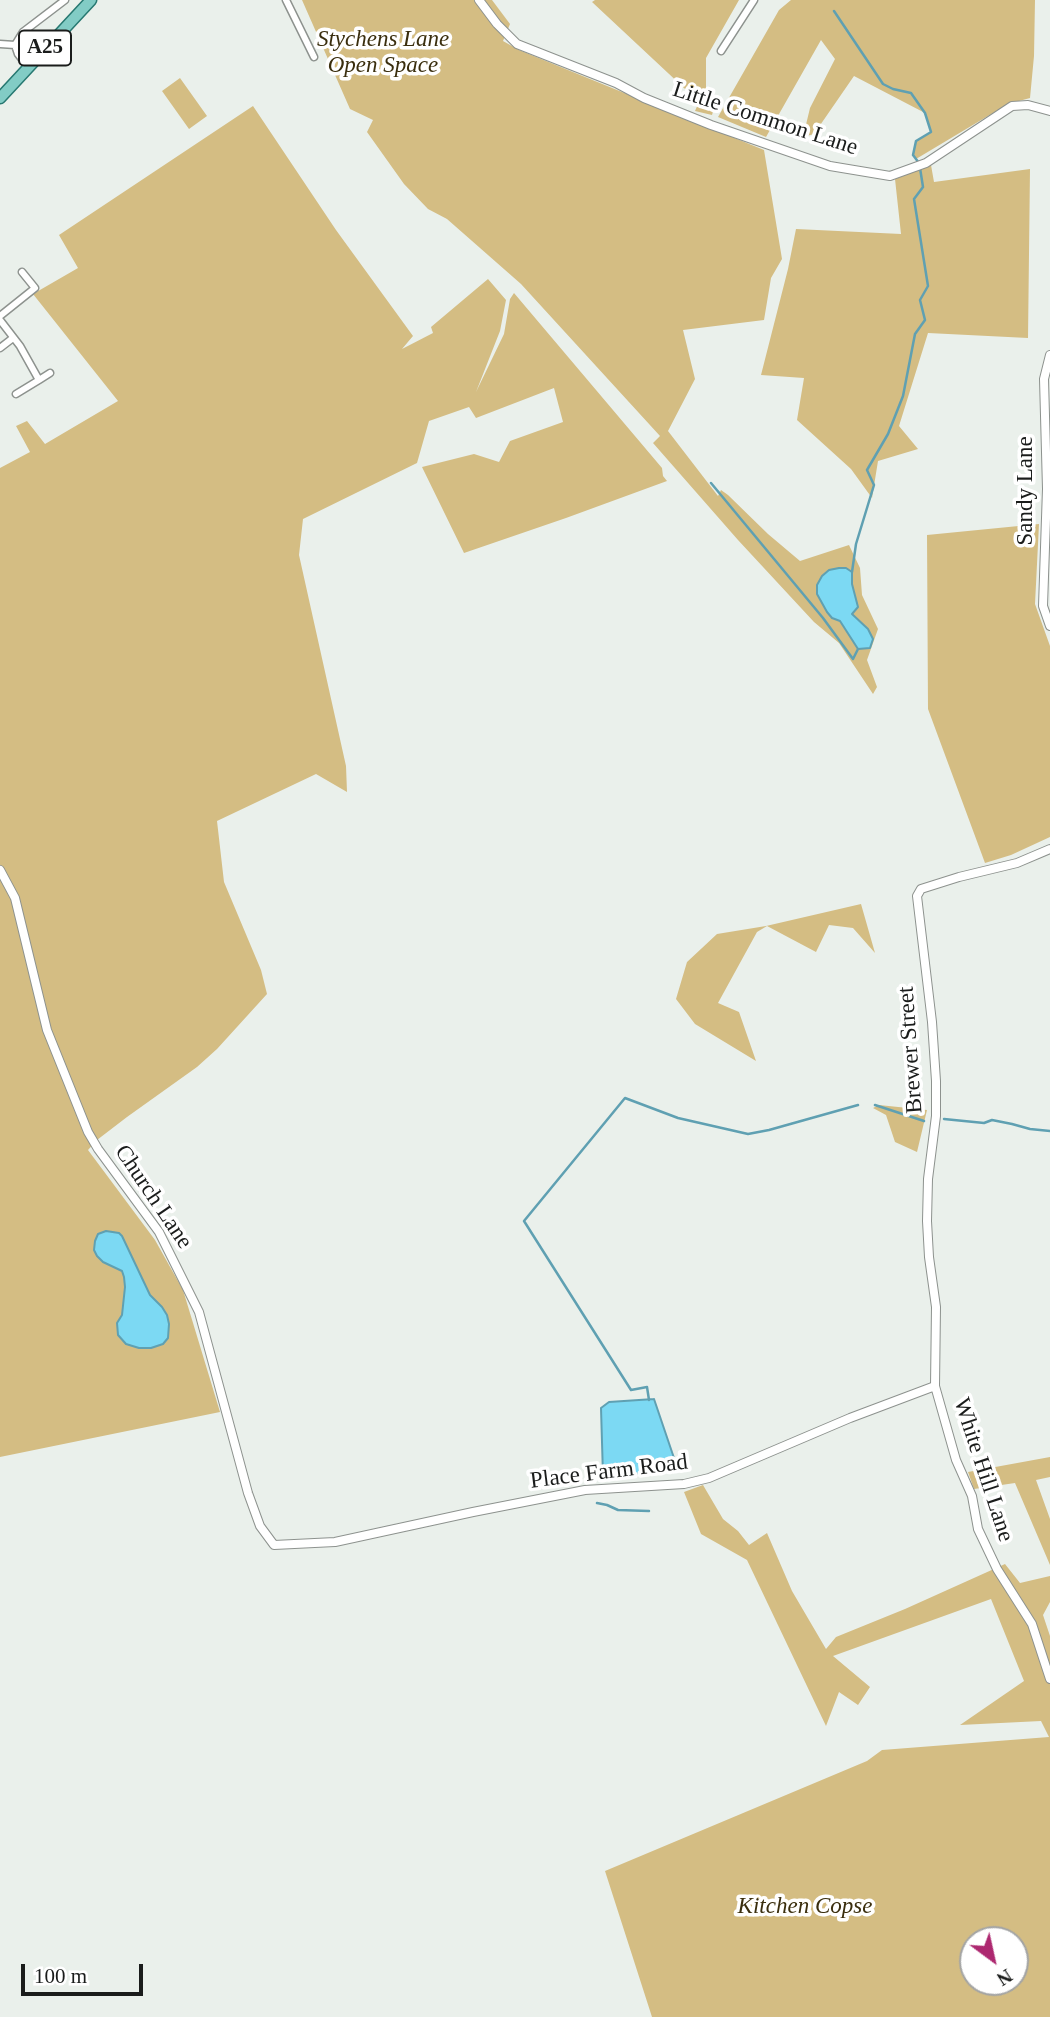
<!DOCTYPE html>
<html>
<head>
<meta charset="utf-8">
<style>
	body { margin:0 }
	#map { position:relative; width:1050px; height:2017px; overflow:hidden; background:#eaf0eb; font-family:Georgia,serif }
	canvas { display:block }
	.north { position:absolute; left:959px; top:1926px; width:70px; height:70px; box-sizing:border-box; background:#fff; border:2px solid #a3a4a4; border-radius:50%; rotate:147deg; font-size:19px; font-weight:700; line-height:28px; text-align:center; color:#1a1c1b }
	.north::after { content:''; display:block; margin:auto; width:24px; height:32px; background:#ad2870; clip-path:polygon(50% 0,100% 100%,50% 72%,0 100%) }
	.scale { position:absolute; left:21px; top:1964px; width:122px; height:32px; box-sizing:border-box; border:4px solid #1a1c1b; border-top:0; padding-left:9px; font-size:21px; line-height:24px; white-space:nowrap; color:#1a1c1b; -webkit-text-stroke:5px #fff; paint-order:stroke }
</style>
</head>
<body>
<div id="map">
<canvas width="1050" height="2017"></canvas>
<div class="north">N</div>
<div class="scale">100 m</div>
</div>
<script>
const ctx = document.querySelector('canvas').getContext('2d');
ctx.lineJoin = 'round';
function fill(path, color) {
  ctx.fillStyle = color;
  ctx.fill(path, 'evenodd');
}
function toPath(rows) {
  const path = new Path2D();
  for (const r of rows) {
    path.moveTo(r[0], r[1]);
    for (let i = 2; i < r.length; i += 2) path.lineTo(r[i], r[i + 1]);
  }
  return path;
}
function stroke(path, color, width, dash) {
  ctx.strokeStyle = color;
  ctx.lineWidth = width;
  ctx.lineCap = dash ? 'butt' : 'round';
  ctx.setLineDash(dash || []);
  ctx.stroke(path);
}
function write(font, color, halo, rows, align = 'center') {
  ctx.font = font + ' Georgia,serif';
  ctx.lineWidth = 7;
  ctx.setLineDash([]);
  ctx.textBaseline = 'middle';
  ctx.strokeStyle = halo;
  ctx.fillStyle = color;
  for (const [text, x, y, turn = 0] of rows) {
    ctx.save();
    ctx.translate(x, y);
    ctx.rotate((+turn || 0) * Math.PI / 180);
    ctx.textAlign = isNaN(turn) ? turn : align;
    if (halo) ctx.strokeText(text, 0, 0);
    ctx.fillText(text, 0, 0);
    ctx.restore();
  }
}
const green = toPath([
	[302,0,492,0,510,24,503,41,519,50,764,150,782,259,771,278,764,320,683,330,695,379,668,431,718,496,721,490,728,495,768,534,800,561,849,545,860,568,862,595,878,629,867,660,877,687,873,694,839,643,814,622,738,540,653,443,660,436,521,284,447,219,428,209,404,184,367,132,373,120,350,109],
	[852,572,852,584,858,607,851,614,858,649,840,621],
	[595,0,739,0,706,58,706,88,717,98,712,115,695,111,699,102,592,2],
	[791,0,1035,0,1034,56,1030,98,1008,104,916,159,913,155,916,141,931,132,925,113,854,76,814,134,803,137,810,108,835,59,821,40,766,137,718,117,779,10],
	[180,78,207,116,189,129,162,91],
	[253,106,336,230,413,336,402,349,433,333,431,327,488,279,506,300,500,331,476,392,504,334,510,299,514,293,662,468,663,476,667,481,566,518,464,553,422,467,474,454,499,462,510,441,563,422,554,388,476,418,469,407,429,421,417,463,303,519,299,555,346,766,347,792,316,774,217,821,224,882,261,970,267,994,217,1049,197,1067,127,1117,97,1140,88,1150,155,1240,183,1290,220,1412,0,1457,0,468,30,452,16,426,27,421,45,444,118,401,33,294,78,268,59,235],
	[931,165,934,182,1030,169,1028,338,928,333,899,426,918,449,878,461,872,498,851,469,797,420,804,378,761,375,788,269,796,229,901,234,895,179],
	[1039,524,1035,604,1050,646,1050,837,1011,855,985,863,928,709,927,535],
	[861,904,875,953,853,928,829,925,816,952,767,926,757,932,718,1003,739,1012,756,1061,695,1024,676,999,687,962,717,934,766,926],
	[879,1105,927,1110,917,1152,895,1142,886,1115,873,1108],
	[1050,1457,1050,1477,1036,1480,1050,1519,1050,1565,1015,1483,974,1489,968,1472],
	[703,1485,723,1519,738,1531,749,1545,767,1533,792,1591,826,1649,836,1637,905,1609,1005,1564,1020,1583,1050,1576,1050,1602,1043,1615,1050,1636,1050,2017,652,2017,605,1871,867,1761,882,1750,1049,1737,1041,1721,960,1725,1024,1681,991,1599,833,1656,870,1687,858,1705,839,1692,826,1726,747,1560,701,1534,684,1492],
	[973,1940,1015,1940,1015,1982,973,1982]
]);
const water = toPath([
	[839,568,846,568,852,572,852,584,858,607,852,614,868,629,873,639,870,648,858,649,840,621,832,618,827,612,817,594,817,585,822,576,829,570,839,568],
	[106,1231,119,1233,122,1236,150,1295,162,1307,167,1315,169,1324,168,1338,163,1344,151,1348,139,1348,126,1344,118,1335,117,1323,122,1315,125,1287,124,1277,122,1271,103,1262,97,1256,94,1250,95,1241,98,1234,106,1231],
	[654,1399,674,1458,660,1472,603,1476,601,1408,609,1402,654,1399]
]);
const stream = toPath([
	[834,11,883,84,893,89,911,93,925,113,931,132,916,141,913,155,919,163],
	[711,483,823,618,853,659,858,649],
	[852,572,856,544,874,485,867,470,888,434,903,396,915,334,925,320,920,300,928,286,914,199,923,187,920,168],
	[875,1105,924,1121],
	[944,1119,984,1123,992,1120,1012,1124,1030,1129,1050,1131],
	[649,1400,647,1387,631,1390,524,1221,625,1098,678,1118,748,1134,769,1130,858,1105],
	[597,1503,607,1505,618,1510,649,1511]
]);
const minor = toPath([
	[286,0,314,57],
	[0,44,15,45],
	[721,51,754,0],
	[28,67,18,54,15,45,23,32,65,0],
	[0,316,35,288,22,272],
	[0,320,20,346,39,380,16,394],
	[0,348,13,338],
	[39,380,50,373]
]);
const tertiary = toPath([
	[479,0,497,24,517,44,616,83,644,98,711,125,830,166,890,176,926,163,1012,106,1028,105,1050,111],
	[1050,355,1044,379,1047,489,1043,606,1050,626],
	[1050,849,1017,863,959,877,921,889,917,896,932,1022,936,1081,936,1116,928,1179,927,1221,929,1257,936,1307,935,1386,956,1460,972,1496,978,1529,997,1569,1032,1624,1050,1679],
	[0,870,15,898,47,1030,88,1132,98,1149,159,1232,199,1312,248,1493,260,1526,274,1545,335,1542,473,1512,585,1490,684,1484,709,1478,850,1418,935,1386]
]);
const primary = toPath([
	[0,98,91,0]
]);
const shields = [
	[45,48,52]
];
const shieldNames = [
	["A25",45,48]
];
const parkNames = [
	["Stychens Lane",383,40],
	["Open Space",383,66],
	["Kitchen Copse",805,1907]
];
const streetNames = [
	["Little Common Lane",765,119,18],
	["Sandy Lane",1026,491,-90],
	["Brewer Street",911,1050,-94],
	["Church Lane",153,1197,56],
	["White Hill Lane",983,1470,72],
	["Place Farm Road",609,1472,-7]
];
fill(green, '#d4bd83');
fill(water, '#7cd9f3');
stroke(water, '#5fa0b2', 2);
stroke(stream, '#5fa0b2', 2.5);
stroke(minor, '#8d928e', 9);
stroke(tertiary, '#8d928e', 10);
stroke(primary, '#277871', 13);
stroke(minor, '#fff', 6);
stroke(tertiary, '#fff', 8);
stroke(primary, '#82ccc5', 10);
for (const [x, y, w] of shields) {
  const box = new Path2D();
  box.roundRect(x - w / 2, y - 17.5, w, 35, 5);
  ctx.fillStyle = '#fff';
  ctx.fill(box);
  stroke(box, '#1a1c1b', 2);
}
write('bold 21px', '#1a1c1b', null, shieldNames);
write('italic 23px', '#3a2e0e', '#fff', parkNames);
write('23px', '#1a1c1b', '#fff', streetNames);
</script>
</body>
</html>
